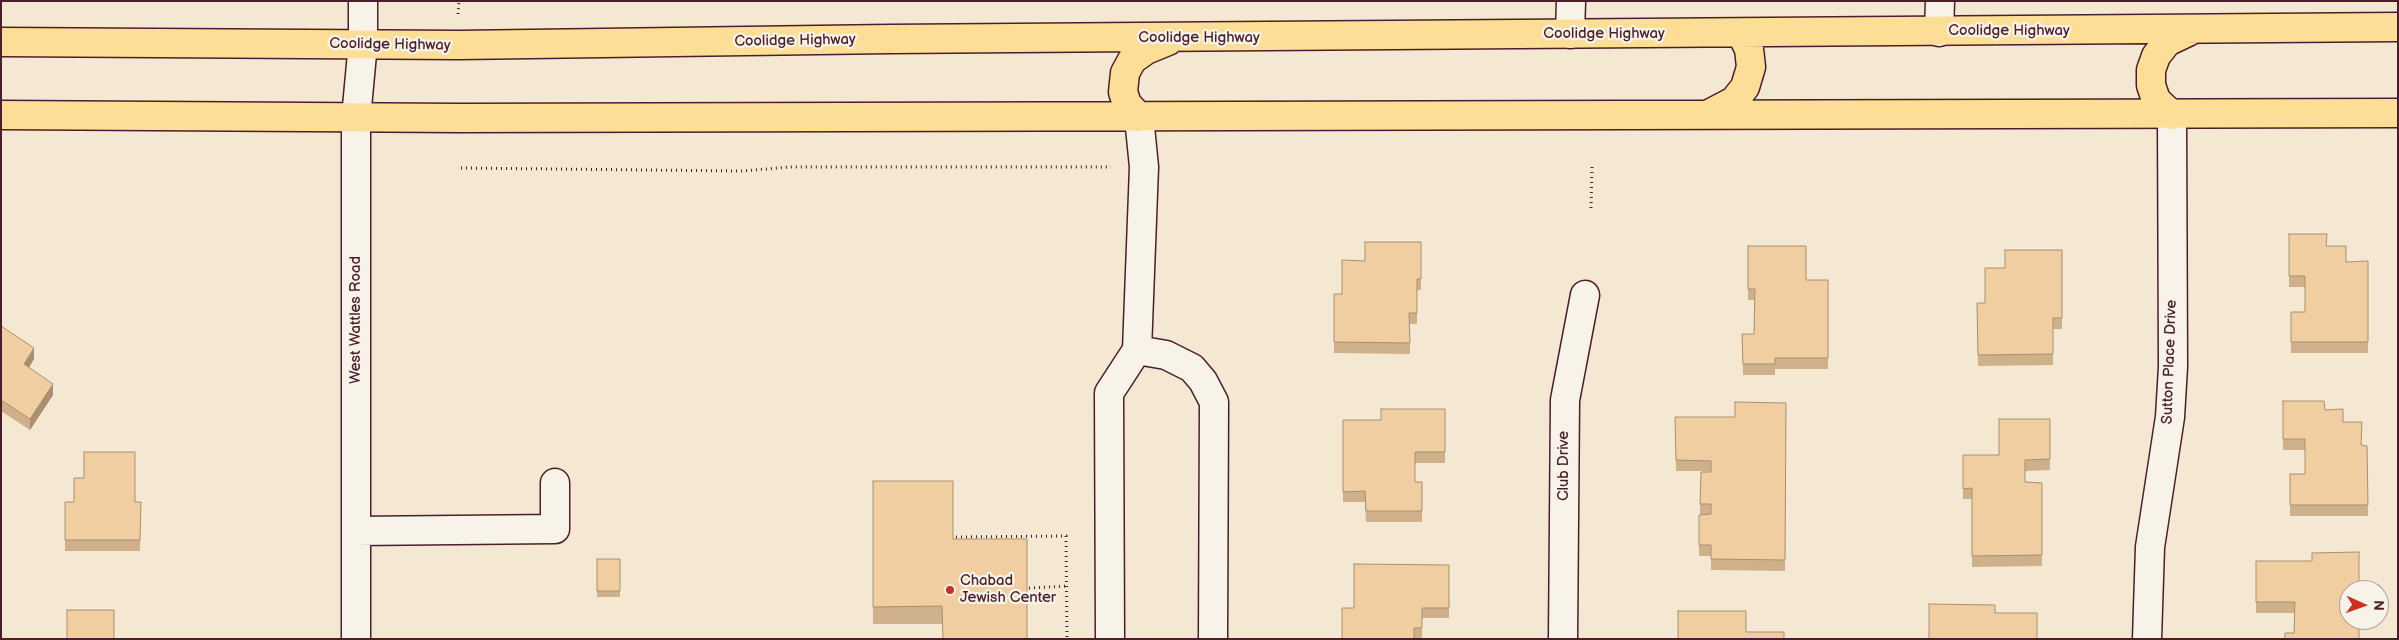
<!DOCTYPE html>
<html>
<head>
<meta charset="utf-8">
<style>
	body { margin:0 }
	#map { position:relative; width:2399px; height:640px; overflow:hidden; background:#f5e8d3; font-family:"Balsamiq Sans",sans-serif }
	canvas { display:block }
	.frame { position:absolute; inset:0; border:2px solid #4a1f2b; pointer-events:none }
	.north { position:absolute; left:2339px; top:580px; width:50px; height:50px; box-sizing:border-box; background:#f7f3e8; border:1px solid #b29e9c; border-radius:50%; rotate:92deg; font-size:14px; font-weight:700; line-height:20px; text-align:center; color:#4a1f2b }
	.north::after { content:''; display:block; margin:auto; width:18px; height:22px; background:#c8321e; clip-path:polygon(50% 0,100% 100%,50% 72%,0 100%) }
</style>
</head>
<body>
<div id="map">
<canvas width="2399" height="640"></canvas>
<div class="frame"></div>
<div class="north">N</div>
</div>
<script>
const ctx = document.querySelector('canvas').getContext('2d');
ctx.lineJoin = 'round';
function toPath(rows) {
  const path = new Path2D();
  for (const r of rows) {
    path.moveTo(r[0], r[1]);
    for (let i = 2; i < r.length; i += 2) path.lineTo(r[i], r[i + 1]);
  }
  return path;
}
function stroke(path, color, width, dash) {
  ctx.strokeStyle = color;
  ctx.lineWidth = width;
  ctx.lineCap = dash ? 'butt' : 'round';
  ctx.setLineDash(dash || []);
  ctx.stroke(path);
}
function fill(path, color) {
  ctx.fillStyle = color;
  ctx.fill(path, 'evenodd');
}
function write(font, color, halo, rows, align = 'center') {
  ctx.font = font + ' "Balsamiq Sans",sans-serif';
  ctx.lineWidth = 4.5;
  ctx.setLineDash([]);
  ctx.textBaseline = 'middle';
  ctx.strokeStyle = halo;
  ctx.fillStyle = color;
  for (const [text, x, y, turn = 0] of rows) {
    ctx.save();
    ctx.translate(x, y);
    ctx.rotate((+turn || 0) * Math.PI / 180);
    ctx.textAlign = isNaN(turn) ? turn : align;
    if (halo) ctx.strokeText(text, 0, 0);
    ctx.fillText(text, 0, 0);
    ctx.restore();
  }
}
const path = toPath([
	[458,14,459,1],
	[461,168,742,171,790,167,1111,167],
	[1591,208,1592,167],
	[956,537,1066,536,1067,639],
	[1029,588,1067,586]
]);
const minor = toPath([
	[1939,32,1940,1],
	[1570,34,1571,1],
	[1137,350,1166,355,1192,368,1203,381,1214,402,1213,639],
	[356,531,555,529,555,483],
	[356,639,356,118,363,43,363,1],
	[1110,639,1109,393,1137,350,1144,167,1139,117],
	[1563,639,1565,400,1585,295],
	[2147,639,2150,547,2170,417,2173,367,2172,115]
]);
const major = toPath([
	[1,42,459,45,890,39,2398,27],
	[1711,113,1734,101,1745,87,1751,67,1749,49,1741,33],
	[1,115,460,118,2398,113],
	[2172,115,2156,100,2151,85,2151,70,2156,56,2167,42,2192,30],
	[1139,117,1127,104,1123,92,1125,73,1132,60,1146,50,1168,41]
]);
const wall = toPath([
	[2289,234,2327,246,2346,262,2368,261,2368,353,2291,353,2291,312,2305,312,2305,287,2289,287],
	[1421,242,1421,290,1417,290,1417,324,1410,324,1410,354,1334,353,1334,294,1342,294,1365,261],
	[1748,246,1806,280,1828,280,1828,369,1775,369,1775,375,1743,375,1742,334,1754,334,1755,300,1748,300],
	[2062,250,2062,329,2053,329,2053,365,1978,366,1977,303,1985,303,2005,268],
	[1,326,34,359,29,368,53,395,30,430,1,411],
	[2283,401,2325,410,2343,422,2361,445,2367,446,2368,516,2290,516,2290,474,2305,474,2305,450,2283,450],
	[1786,403,1785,571,1711,570,1711,556,1699,556,1699,545,1701,472,1711,471,1676,471,1675,417,1735,417],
	[1445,409,1445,463,1415,463,1415,482,1422,482,1422,522,1366,522,1365,502,1343,502,1343,420,1381,420],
	[2050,419,2050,470,2025,471,2025,482,2042,483,2042,566,1972,567,1972,499,1963,499,1963,455,1999,455],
	[873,481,953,481,942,624,873,624],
	[65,502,141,502,140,551,65,551],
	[2359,552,2294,633,2295,613,2256,613,2256,561,2312,561],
	[597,559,620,559,620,597,597,597],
	[1449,565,1449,618,1422,618,1422,639,1342,639,1354,608]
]);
const shadedWall = toPath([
	[34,348,34,359,24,375,24,364],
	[53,384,53,395,30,430,30,419]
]);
const building = toPath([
	[2289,234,2327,234,2326,246,2346,246,2346,262,2368,261,2368,342,2291,342,2291,312,2305,312,2305,276,2289,276,2289,234],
	[1365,242,1421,242,1421,279,1417,279,1417,313,1409,313,1410,343,1334,342,1334,294,1342,294,1342,260,1365,261,1365,242],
	[1748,246,1806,246,1806,280,1828,280,1828,358,1775,358,1775,364,1743,364,1742,334,1754,334,1755,289,1748,289,1748,246],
	[2005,250,2062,250,2062,318,2053,318,2053,354,1978,355,1977,303,1985,303,1985,268,2005,268,2005,250],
	[1,326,34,348,24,364,53,384,30,419,1,400,1,326],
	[2283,401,2324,401,2325,410,2343,409,2343,422,2362,422,2361,445,2367,446,2368,505,2290,505,2290,474,2305,474,2305,439,2283,439,2283,401],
	[1735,402,1786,403,1785,560,1711,559,1711,545,1699,545,1699,515,1711,514,1711,504,1700,504,1701,472,1711,472,1711,461,1676,460,1675,417,1735,417,1735,402],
	[1381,409,1445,409,1445,452,1415,452,1415,482,1422,482,1422,511,1366,511,1365,491,1343,492,1343,420,1381,420,1381,409],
	[1999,419,2050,419,2050,459,2025,460,2025,482,2042,483,2042,555,1972,556,1972,488,1963,489,1963,455,1999,455,1999,419],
	[84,452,135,452,135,502,141,502,140,540,65,540,65,502,74,502,74,478,84,478,84,452],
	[873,481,953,481,953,539,1027,539,1027,639,943,639,942,606,873,607,873,481],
	[2359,552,2359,590,2349,590,2349,620,2359,620,2359,639,2285,639,2285,633,2294,633,2295,602,2256,602,2256,561,2312,561,2312,553,2359,552],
	[597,559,620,559,620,591,597,591,597,559],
	[1354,564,1449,565,1449,608,1422,608,1422,628,1414,628,1414,639,1342,639,1342,608,1354,608,1354,564],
	[1929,604,1995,605,1995,613,2037,613,2037,639,1929,639,1929,604],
	[67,610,114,610,114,639,67,639,67,610],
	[1678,611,1746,611,1746,632,1784,632,1784,639,1678,639,1678,611]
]);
const markers = [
	[950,590,5,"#c8321e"]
];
const streetNames = [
	["Coolidge Highway",2009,31],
	["Coolidge Highway",1604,34],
	["Coolidge Highway",1199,38],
	["Coolidge Highway",795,41,-1],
	["Coolidge Highway",390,45,1],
	["West Wattles Road",356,320,-90],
	["Sutton Place Drive",2170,362,-88],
	["Club Drive",1564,466,-90]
];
const poiNames = [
	["Chabad",960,581],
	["Jewish Center",960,598]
];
stroke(minor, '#4a1f2b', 31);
stroke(major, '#4a1f2b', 31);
stroke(path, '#4a1f2b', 3, [1, 4]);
stroke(minor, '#f7f3e8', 28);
stroke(major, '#fdde96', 28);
fill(wall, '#ceb18a');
fill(shadedWall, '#a89071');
fill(building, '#f0cea1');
stroke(building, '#a89071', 1);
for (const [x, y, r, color] of markers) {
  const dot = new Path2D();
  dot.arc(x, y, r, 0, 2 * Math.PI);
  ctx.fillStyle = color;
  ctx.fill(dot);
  stroke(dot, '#f7f3e8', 2);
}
write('15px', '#4a1f2b', '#f7f3e8', streetNames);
write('15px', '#4a1f2b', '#f7f3e8', poiNames, 'left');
</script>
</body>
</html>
